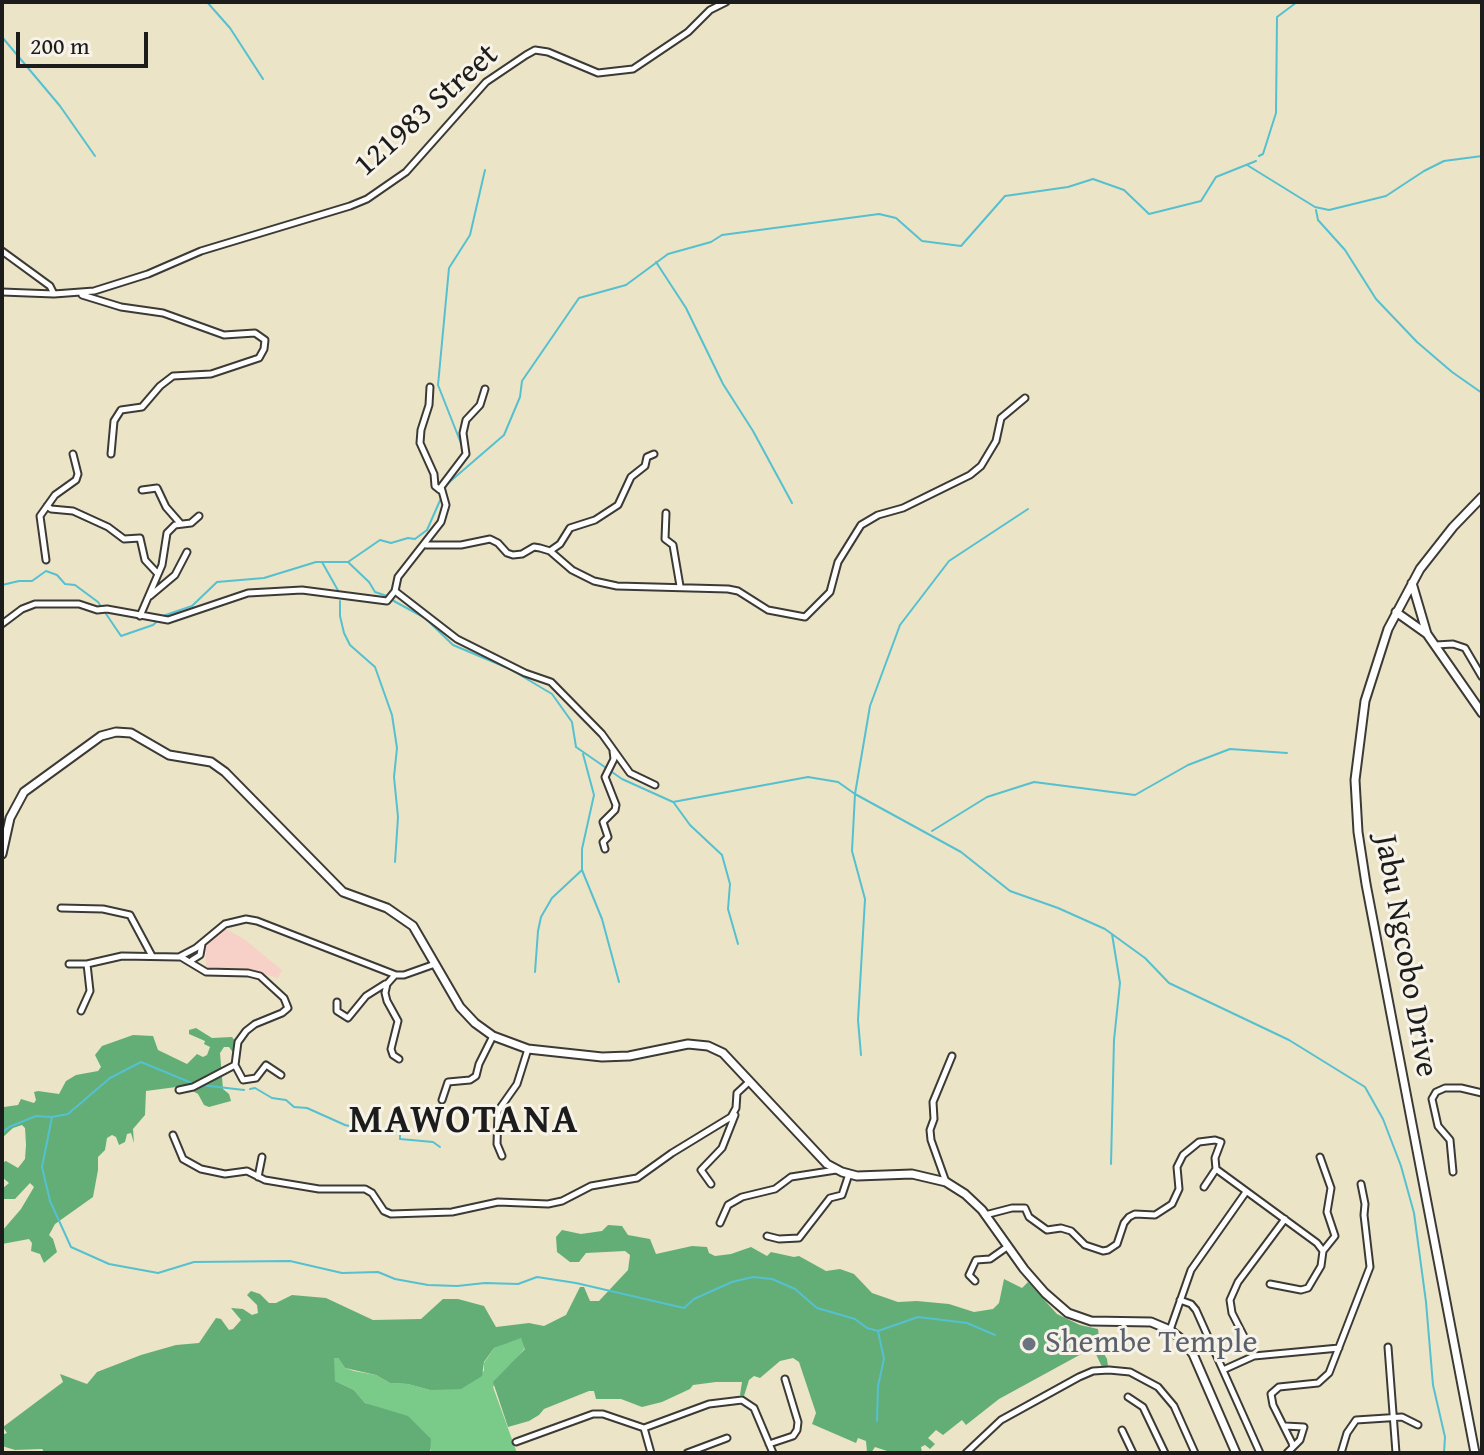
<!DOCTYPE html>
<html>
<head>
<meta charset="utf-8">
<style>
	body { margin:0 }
	#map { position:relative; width:1484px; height:1455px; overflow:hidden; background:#ece4c7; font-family:"Gentium Book Plus",serif }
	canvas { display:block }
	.frame { position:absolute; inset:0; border:4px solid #1c1c1c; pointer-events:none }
	.scale { position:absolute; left:16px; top:32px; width:132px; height:36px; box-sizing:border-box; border:4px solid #1c1c1c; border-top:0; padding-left:10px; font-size:24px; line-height:28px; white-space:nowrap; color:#1c1c1c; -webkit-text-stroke:6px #f7f3e8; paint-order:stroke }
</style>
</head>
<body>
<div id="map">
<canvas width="1484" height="1455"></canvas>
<div class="frame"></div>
<div class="scale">200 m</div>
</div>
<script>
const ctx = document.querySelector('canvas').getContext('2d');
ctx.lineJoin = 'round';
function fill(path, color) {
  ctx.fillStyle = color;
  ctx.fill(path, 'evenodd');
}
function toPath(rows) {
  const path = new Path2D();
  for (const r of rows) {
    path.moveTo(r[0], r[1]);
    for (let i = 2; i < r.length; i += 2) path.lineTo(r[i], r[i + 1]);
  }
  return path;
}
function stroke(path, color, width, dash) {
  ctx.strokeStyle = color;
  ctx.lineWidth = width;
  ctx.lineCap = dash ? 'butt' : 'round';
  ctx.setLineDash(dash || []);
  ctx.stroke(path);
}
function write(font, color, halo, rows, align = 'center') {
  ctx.font = font + ' "Gentium Book Plus",serif';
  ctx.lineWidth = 6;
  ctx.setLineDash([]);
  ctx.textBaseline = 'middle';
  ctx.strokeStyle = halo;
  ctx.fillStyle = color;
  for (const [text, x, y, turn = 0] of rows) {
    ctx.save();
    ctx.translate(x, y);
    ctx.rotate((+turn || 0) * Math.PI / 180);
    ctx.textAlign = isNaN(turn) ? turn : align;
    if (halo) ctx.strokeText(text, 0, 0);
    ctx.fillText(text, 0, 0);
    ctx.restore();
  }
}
const built = toPath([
	[224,928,244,939,282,970,278,978,249,970,206,969,206,943]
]);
const green = toPath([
	[517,1338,521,1338,524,1342,525,1348,493,1387,517,1453,430,1453,431,1450,386,1411,365,1403,354,1390,335,1381,333,1376,332,1362,334,1357,338,1358,345,1368,354,1371,376,1375,390,1383,408,1384,430,1390,484,1371,484,1363,494,1348]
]);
const forest = toPath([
	[196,1028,212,1038,232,1037,236,1042,234,1054,229,1047,224,1047,220,1053,223,1089,229,1094,231,1101,209,1107,204,1105,198,1094,184,1086,146,1091,145,1115,133,1129,134,1143,131,1133,127,1134,125,1142,119,1145,116,1137,112,1135,107,1138,105,1150,98,1157,98,1170,93,1197,55,1224,49,1235,53,1239,57,1252,44,1263,40,1254,31,1251,32,1243,29,1239,2,1244,2,1231,21,1209,34,1187,30,1183,15,1199,2,1199,2,1189,9,1183,2,1177,2,1163,6,1161,18,1168,25,1159,26,1145,25,1128,22,1125,13,1128,2,1138,4,1107,18,1105,21,1099,34,1103,36,1100,34,1092,38,1091,59,1094,66,1081,76,1075,98,1071,101,1067,95,1055,102,1046,133,1035,153,1036,158,1050,187,1064,197,1054,203,1057,207,1055,210,1047,204,1044,205,1041,189,1034,189,1030],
	[608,1225,622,1226,628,1235,650,1239,656,1254,692,1246,707,1247,709,1253,715,1256,731,1254,751,1247,767,1256,771,1252,794,1257,799,1256,826,1271,840,1269,854,1274,872,1293,898,1302,917,1301,949,1304,974,1312,993,1309,999,1303,1004,1279,1022,1288,1028,1282,1057,1314,1080,1325,1098,1329,1100,1347,1107,1359,1108,1366,1102,1367,1094,1350,1085,1352,999,1399,966,1425,962,1420,943,1435,936,1430,928,1438,935,1444,930,1449,925,1445,921,1447,922,1453,893,1453,875,1447,871,1453,867,1452,866,1441,858,1438,856,1443,812,1424,816,1413,799,1362,793,1358,780,1361,760,1378,754,1376,749,1380,744,1396,740,1395,742,1382,716,1382,693,1385,690,1389,662,1402,642,1407,621,1399,596,1399,594,1391,589,1391,544,1409,539,1415,529,1421,508,1427,493,1382,525,1349,521,1338,494,1348,484,1362,482,1376,461,1389,430,1390,408,1384,390,1383,376,1375,345,1368,338,1358,334,1358,335,1381,354,1390,365,1403,408,1416,431,1439,430,1453,45,1453,42,1449,15,1450,2,1446,2,1435,7,1433,3,1427,63,1382,60,1374,87,1384,97,1372,141,1355,176,1345,199,1343,216,1318,221,1319,229,1330,233,1329,241,1320,231,1308,243,1309,252,1315,258,1313,257,1305,247,1295,251,1291,260,1294,269,1303,276,1303,292,1295,326,1298,373,1320,421,1319,443,1299,458,1299,484,1306,496,1327,529,1323,544,1326,566,1315,580,1287,584,1287,590,1301,599,1301,628,1270,630,1255,625,1251,586,1253,579,1262,570,1262,557,1252,556,1237,562,1230,581,1234,602,1231]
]);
const stream = toPath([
	[207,2,230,28,263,79],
	[2,37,60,106,95,156],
	[1259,156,1263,154,1276,113,1277,17,1297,2],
	[1247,165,1315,207,1329,210,1386,196,1424,171,1444,161,1482,156],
	[1316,210,1318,220,1345,250,1376,299,1417,342,1452,372,1482,393],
	[656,262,686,308,723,384,753,431,792,503],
	[464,451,438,385,449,268,470,235,485,170],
	[444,491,446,485,504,435,520,397,522,381,579,298,626,285,668,254,711,242,722,235,879,214,896,218,922,241,961,246,1005,196,1068,187,1093,179,1124,190,1149,214,1201,201,1216,177,1256,161],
	[322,562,340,594],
	[348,562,369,582,375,592,387,596],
	[2,585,19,581,32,581,46,571,57,575,65,584,75,585,98,602,121,636,153,625,163,616,192,606,217,582,264,578,316,562,348,562,380,540,391,543,408,538,415,539,427,530,442,496],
	[392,600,425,618,453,645,510,669,552,694,572,722,576,747,622,779,673,802,808,777,838,782,855,794,961,852,1010,891,1058,908,1105,929,1145,958,1169,983,1289,1040,1365,1087,1383,1119,1401,1166,1414,1213,1426,1302,1433,1385,1445,1437,1444,1453],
	[340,601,340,616,344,633,350,645,375,667,392,715,397,748,394,777,398,817,395,862],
	[583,754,594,795,582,849,582,870,602,919,619,982],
	[674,803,690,825,722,855,730,884,728,909,738,944],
	[932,831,987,797,1034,782,1135,795,1188,765,1230,749,1287,753],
	[535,972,538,931,541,917,552,898,582,870],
	[861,1055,858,1020,865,899,852,851,855,794,870,706,900,625,949,561,1028,509],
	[201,1085,244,1090],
	[250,1089,255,1088,272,1098,286,1100,294,1107,307,1108,345,1125,375,1132,395,1131,400,1134,400,1139,433,1142,440,1147],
	[52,1117,42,1167,50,1201,71,1247,109,1264,158,1273,194,1262,290,1261,342,1273,378,1272,395,1279,428,1285,457,1286,485,1283,518,1284,537,1277,576,1283,684,1308,694,1299,732,1282,753,1277,772,1279,795,1289,817,1308,855,1319,867,1328,878,1331,918,1317,967,1323,995,1335],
	[2,1133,9,1127,36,1116,52,1117,68,1114,110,1078,141,1062,194,1084],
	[1111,1164,1114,1040,1120,983,1112,934],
	[877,1421,878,1386,884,1359,878,1331]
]);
const street = toPath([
	[2,251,50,286,54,294],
	[2,292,54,294,94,291,148,274,201,251,350,206,367,199,406,172,486,82,526,55,535,50,548,52,598,73,633,69,688,32,710,10,726,2],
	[82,295,121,307,163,313,224,335,255,333,265,340,264,349,259,358,211,374,173,376,160,386,142,407,121,410,114,421,111,454],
	[430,387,429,405,421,430,420,443,434,474,435,486,440,490],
	[142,490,157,488,166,507,180,523],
	[47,506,51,509,73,511,108,527,124,539,140,538,145,560,158,574],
	[666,513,665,539,673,545,680,586],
	[426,545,461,545,490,539,498,543,507,553,513,555,522,554,534,547,540,548,550,551,572,570,594,581,617,586,728,589,738,591,768,610,805,617,830,592,838,562,861,525,878,515,903,508,970,475,981,466,996,441,1001,418,1025,398],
	[550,551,560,544,570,528,595,520,618,505,631,477,645,466,647,457,654,454],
	[46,560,40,516,55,495,76,480,78,474,73,454],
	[395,591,457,639,525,673,551,682,602,734,630,773,655,785],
	[150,596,175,575,187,552],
	[140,616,162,565,167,533,175,525,191,523,199,516],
	[2,624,22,609,35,604,79,604,97,610,107,609,168,620,248,593,302,590,387,601,395,591,398,577,441,522,446,505,441,487,466,454,463,433,466,420,480,405,485,389],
	[1436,645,1453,644,1465,648,1482,677],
	[605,849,603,842,608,837,603,822,615,810,616,805,605,777,614,759,613,751],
	[61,908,103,909,130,915,152,956],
	[192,960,200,955,202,944],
	[69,964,87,964,122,956,179,957,196,948,225,924,246,919,257,921,396,975,404,975,435,964],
	[395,975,387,984,385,993,387,1001,398,1021,391,1049,393,1055,399,1059],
	[337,1002,337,1011,348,1018,366,996,385,984],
	[81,1011,90,991,87,964],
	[235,1065,243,1080,256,1078,266,1065,281,1075],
	[179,1090,193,1087,235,1065,238,1042,246,1031,255,1024,282,1013,288,1008,284,998,260,976,248,973,206,972,181,957],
	[442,1100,448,1082,470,1080,476,1076,479,1064,493,1036],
	[173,1135,183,1159,201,1169,225,1174,247,1171,265,1180,319,1189,365,1189,372,1193,384,1211,391,1214,452,1212,498,1202,548,1204,562,1201,591,1186,637,1178,672,1153,731,1117,736,1108,737,1093,750,1081],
	[502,1156,497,1144,498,1111,517,1084,528,1049],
	[1320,1157,1331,1188,1327,1212,1335,1236,1323,1251],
	[1453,1172,1450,1140,1438,1126,1432,1099,1436,1092,1445,1088,1461,1088,1482,1093],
	[258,1177,262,1157],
	[946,1182,931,1140,930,1130,934,1119,933,1102,952,1056],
	[711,1184,701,1170,722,1148,735,1115],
	[1204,1187,1216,1169],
	[985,1215,1012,1208,1025,1208,1029,1217,1047,1230,1061,1228,1071,1231,1085,1245,1103,1251,1108,1250,1117,1244,1124,1223,1129,1217,1135,1214,1155,1215,1172,1204,1179,1189,1177,1167,1183,1155,1199,1142,1215,1140,1221,1142,1215,1158,1216,1169,1317,1243,1323,1251,1321,1266,1308,1288,1301,1290,1270,1284],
	[720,1223,728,1205,742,1197,775,1189,791,1177,836,1170],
	[767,1236,779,1239,799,1238,830,1198,842,1195,849,1174],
	[975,1281,969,1275,976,1260,990,1259,1007,1247],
	[1180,1300,1191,1304,1196,1310,1260,1453],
	[1170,1330,1191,1270,1246,1192],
	[1388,1347,1396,1453],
	[1254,1356,1232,1313,1230,1300,1238,1282,1285,1219],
	[1223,1370,1254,1356,1339,1348],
	[1128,1397,1143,1407,1165,1453],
	[1285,1426,1304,1427,1300,1440,1293,1447],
	[644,1428,651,1453],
	[1122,1430,1133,1453],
	[516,1442,593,1414,603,1414,644,1428,709,1404,742,1400,754,1408,773,1453],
	[769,1444,793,1436,797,1430,798,1422,785,1379],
	[687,1453,727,1438],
	[966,1453,1001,1420,1079,1377,1093,1371,1109,1370,1130,1372,1158,1387,1174,1406,1195,1453],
	[1287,1453,1293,1447,1292,1443,1273,1405,1271,1394,1279,1387,1318,1383,1329,1373,1370,1267,1364,1215,1365,1204,1361,1184],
	[1341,1453,1347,1433,1356,1420,1402,1417,1418,1425]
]);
const secondary = toPath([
	[1412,583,1427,634],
	[1396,612,1427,634,1482,713],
	[2,854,10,818,24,792,101,736,116,732,131,733,169,755,211,762,225,772,343,892,387,908,413,926,460,1007,475,1023,493,1036,528,1049,602,1057,629,1056,688,1044,708,1046,723,1053,827,1164,842,1172,857,1176,912,1174,946,1182,965,1194,982,1210,1024,1269,1045,1293,1068,1313,1091,1321,1151,1322,1170,1330,1180,1338,1193,1354,1236,1453],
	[1475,1453,1366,884,1358,832,1355,780,1365,701,1388,629,1420,569,1453,527,1482,497]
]);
const markers = [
	[1029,1344,8,"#6b7280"]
];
const streetNames = [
	["121983 Street",427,111,-42],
	["Jabu Ngcobo Drive",1405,956,80]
];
const worshipNames = [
	["Shembe Temple",1045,1344]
];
const districtNames = [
	["MAWOTANA",464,1122]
];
fill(built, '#f7d1c7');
fill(green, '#7aca8a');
fill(forest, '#63ae76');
stroke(stream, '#55c0cf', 2);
stroke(street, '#3b3a36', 9);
stroke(secondary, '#3b3a36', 11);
stroke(street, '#fff', 5);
stroke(secondary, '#fff', 7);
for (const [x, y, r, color] of markers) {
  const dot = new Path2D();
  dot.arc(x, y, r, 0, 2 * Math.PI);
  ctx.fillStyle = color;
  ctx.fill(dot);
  stroke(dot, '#f7f3e8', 3);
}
write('32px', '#1c1c1c', '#f7f3e8', streetNames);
write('32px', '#5b616d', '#f7f3e8', worshipNames, 'left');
ctx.letterSpacing = '2px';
write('bold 40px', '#1c1c1c', '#f7f3e8', districtNames);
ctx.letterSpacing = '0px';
</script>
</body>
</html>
